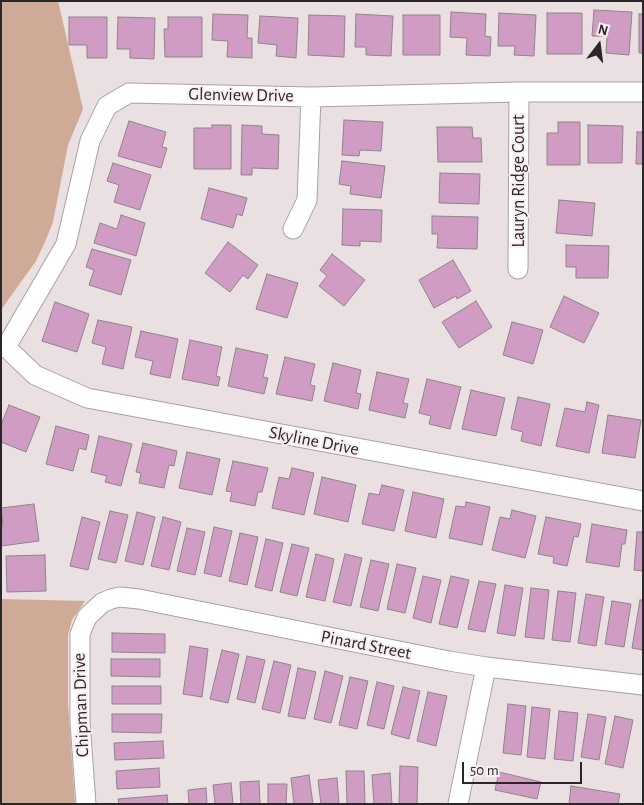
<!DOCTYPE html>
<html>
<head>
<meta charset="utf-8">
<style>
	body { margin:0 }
	#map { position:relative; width:644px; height:805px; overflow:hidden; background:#eae0e2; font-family:"Alegreya Sans",sans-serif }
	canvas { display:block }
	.frame { position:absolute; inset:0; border:2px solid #2b2728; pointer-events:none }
	.north { position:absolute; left:574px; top:20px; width:50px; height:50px; -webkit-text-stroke:4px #f8edf0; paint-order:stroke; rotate:15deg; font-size:14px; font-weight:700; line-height:20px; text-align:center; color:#2b2728 }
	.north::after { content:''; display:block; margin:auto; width:18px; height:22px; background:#2b2728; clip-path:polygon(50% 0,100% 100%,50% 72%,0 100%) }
	.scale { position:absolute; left:462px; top:762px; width:120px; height:22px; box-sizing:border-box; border:2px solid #2b2728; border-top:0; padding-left:6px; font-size:15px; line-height:18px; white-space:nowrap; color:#2b2728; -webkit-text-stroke:4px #f8edf0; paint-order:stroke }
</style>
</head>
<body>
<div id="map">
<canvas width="644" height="805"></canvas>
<div class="frame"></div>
<div class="north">N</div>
<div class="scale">50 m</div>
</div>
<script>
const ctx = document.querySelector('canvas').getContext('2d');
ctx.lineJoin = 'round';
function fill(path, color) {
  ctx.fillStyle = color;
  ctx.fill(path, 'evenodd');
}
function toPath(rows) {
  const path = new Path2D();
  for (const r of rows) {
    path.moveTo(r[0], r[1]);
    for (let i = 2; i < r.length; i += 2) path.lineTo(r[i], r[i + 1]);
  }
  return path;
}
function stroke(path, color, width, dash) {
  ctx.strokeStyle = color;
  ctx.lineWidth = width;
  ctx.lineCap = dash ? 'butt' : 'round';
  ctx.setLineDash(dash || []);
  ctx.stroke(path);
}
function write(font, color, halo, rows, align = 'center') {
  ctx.font = font + ' "Alegreya Sans",sans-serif';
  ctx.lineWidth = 4;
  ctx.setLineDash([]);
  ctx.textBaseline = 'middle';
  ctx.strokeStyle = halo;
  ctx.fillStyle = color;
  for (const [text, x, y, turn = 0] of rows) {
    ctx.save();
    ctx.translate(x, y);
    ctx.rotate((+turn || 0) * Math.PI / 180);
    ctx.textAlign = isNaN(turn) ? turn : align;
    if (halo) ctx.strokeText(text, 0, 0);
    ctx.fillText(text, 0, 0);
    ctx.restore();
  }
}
const green = toPath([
	[1,1,58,1,83,109,68,145,53,222,45,242,36,261,1,310],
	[1,599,85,601,72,620,68,635,68,703,75,804,1,804]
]);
const building = toPath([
	[594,10,632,12,629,55,606,53,607,36,592,36,594,10],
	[451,12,486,14,485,36,491,37,490,56,466,55,467,38,450,37,451,12],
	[499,13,536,15,534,56,514,55,515,46,498,46,499,13],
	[547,13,582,13,582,54,547,54,547,13],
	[213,14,248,15,247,38,252,38,252,58,227,57,228,41,212,40,213,14],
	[356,14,393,16,391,56,366,55,366,47,355,47,356,14],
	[639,14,643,14,643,53,639,53,639,14],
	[309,15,345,16,344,57,308,55,309,15],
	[403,15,440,15,440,55,403,55,403,15],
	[260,16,298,18,296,58,276,56,277,45,258,43,260,16],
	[69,17,107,17,107,58,87,58,87,45,69,45,69,17],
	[118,17,155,18,154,59,130,58,130,49,117,49,118,17],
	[168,17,202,17,202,57,165,57,164,29,168,29,168,17],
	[344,120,383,122,381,151,360,150,359,156,342,155,344,120],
	[129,121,166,132,162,147,167,148,161,168,118,156,129,121],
	[558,122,580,122,580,165,547,165,547,133,558,133,558,122],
	[212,125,231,125,231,169,194,169,194,128,212,128,212,125],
	[242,125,262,126,262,134,279,135,278,169,252,168,252,175,241,175,242,125],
	[588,125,623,126,622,163,588,163,588,125],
	[437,127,472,127,473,138,481,138,482,162,438,162,437,127],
	[637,132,643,132,643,164,636,164,637,132],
	[342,161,385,166,381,198,350,194,351,186,339,184,342,161],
	[113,163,151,175,140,210,114,202,119,185,107,181,113,163],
	[440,173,480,174,479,204,439,203,440,173],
	[209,188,247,198,242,216,237,214,233,228,201,219,209,188],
	[559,200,595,203,592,236,556,233,559,200],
	[343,209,382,210,381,242,360,241,360,246,342,245,343,209],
	[121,215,145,223,136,256,94,243,100,223,117,229,121,215],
	[432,216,478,217,477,249,437,248,438,234,432,234,432,216],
	[228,242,258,265,248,279,243,275,230,292,205,273,228,242],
	[566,245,609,246,608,278,576,278,576,267,566,267,566,245],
	[92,249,131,260,121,295,89,285,94,270,86,267,92,249],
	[332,254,365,280,344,306,319,286,327,276,320,270,332,254],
	[453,260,471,291,457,299,456,296,434,308,419,280,453,260],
	[267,274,298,283,287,318,256,309,267,274],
	[564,296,599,313,584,343,550,327,564,296],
	[476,301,492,327,459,348,442,322,476,301],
	[55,302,89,314,77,352,42,341,55,302],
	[98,320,132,327,123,369,102,364,106,347,92,343,98,320],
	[512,322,543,330,533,364,503,355,512,322],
	[141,331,178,339,170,378,150,374,153,361,135,357,141,331],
	[190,340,222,347,216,376,220,377,218,386,182,379,190,340],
	[236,348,268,355,263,377,268,378,264,394,228,386,236,348],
	[285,357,315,364,310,385,315,386,312,401,276,394,285,357],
	[333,363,361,370,356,393,361,394,358,409,324,401,333,363],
	[377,372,409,379,403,403,408,404,405,418,369,410,377,372],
	[427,379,461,387,450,429,429,424,431,416,419,413,427,379],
	[471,390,505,398,496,436,462,429,471,390],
	[518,397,550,404,541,446,521,441,523,432,511,429,518,397],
	[587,402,599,405,589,453,556,446,565,408,585,412,587,402],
	[9,405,40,417,26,452,1,442,1,425,9,405],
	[608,415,641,420,635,458,602,453,608,415],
	[56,426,89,435,86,450,79,448,73,471,46,464,56,426],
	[99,436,132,444,121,486,105,482,107,476,91,472,99,436],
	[143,443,177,451,174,466,169,465,164,488,139,483,141,473,136,472,143,443],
	[187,452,220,459,212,495,179,488,187,452],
	[233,461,268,468,262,492,258,492,255,506,230,501,232,492,226,491,233,461],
	[292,468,314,473,304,515,272,508,279,477,289,479,292,468],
	[322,477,356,485,348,522,314,514,322,477],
	[382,485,404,490,394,531,362,524,369,493,379,495,382,485],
	[413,492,444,499,436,538,405,531,413,492],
	[466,502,490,507,482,545,449,538,456,506,465,507,466,502],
	[34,504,39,541,1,546,1,527,3,526,1,508,34,504],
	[512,510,536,516,525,558,492,550,500,517,510,519,512,510],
	[110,511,128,515,116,563,98,559,110,511],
	[137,512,155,517,143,565,125,561,137,512],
	[82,517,100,522,88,570,70,566,82,517],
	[163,517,181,522,169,570,151,566,163,517],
	[546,517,581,524,578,537,574,536,567,566,553,563,554,557,538,554,546,517],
	[592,524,627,530,625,544,622,544,619,567,586,562,592,524],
	[214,527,232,531,221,577,204,573,214,527],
	[187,528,205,532,195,575,177,571,187,528],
	[637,532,643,532,643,571,634,570,637,532],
	[240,533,258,537,247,585,229,581,240,533],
	[266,539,283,543,272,591,255,587,266,539],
	[292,544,309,548,297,596,280,592,292,544],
	[316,554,334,559,325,601,306,597,316,554],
	[345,554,362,558,351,606,333,602,345,554],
	[45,555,46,591,7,592,6,556,45,555],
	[371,560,389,564,378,611,360,607,371,560],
	[397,564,416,568,405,613,387,609,397,564],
	[423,576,441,580,431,623,413,618,423,576],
	[451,576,469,580,457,628,439,624,451,576],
	[479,581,496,584,485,632,468,629,479,581],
	[505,585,523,588,515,636,497,633,505,585],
	[531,588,549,590,544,639,525,637,531,588],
	[558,591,576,593,570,642,552,640,558,591],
	[586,594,604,597,596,646,578,643,586,594],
	[640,600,643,600,643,650,632,648,640,600],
	[612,601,631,604,624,647,605,644,612,601],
	[112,633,165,634,165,653,112,652,112,633],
	[190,646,208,649,202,697,183,694,190,646],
	[222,650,239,654,228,703,210,699,222,650],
	[247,656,265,660,255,703,237,699,247,656],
	[111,659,160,659,160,677,111,676,111,659],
	[274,661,291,665,280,713,262,709,274,661],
	[298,668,316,672,305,719,288,716,298,668],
	[325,671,343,676,331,723,314,719,325,671],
	[350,677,368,681,357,729,339,725,350,677],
	[377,682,394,686,384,729,367,725,377,682],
	[112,686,161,686,161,704,112,704,112,686],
	[403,687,420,691,409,739,391,734,403,687],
	[428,692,447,696,436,746,417,741,428,692],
	[508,704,526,706,521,755,503,753,508,704],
	[532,707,550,709,545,759,527,757,532,707],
	[559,711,578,713,573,761,554,759,559,711],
	[112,714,162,714,161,733,112,732,112,714],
	[588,714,606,717,599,760,581,757,588,714],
	[615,716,633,720,623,768,605,764,615,716],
	[163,741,164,758,115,760,114,743,163,741],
	[400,766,418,767,417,804,399,804,400,766],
	[159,768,160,787,117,789,116,771,159,768],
	[346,771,364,771,365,804,347,804,346,771],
	[499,772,541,782,537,799,495,790,499,772],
	[390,773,392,804,374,804,372,775,390,773],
	[309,775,313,804,294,804,291,778,309,775],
	[337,778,339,804,321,804,318,780,337,778],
	[259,781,260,804,241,804,240,782,259,781],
	[231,783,233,804,215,804,213,785,231,783],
	[268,784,287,784,286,804,268,804,268,784],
	[571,786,620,794,618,804,569,804,571,786],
	[206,788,207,804,189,804,188,790,206,788],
	[167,795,168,804,119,804,118,799,167,795]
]);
const minor = toPath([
	[293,229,307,200,311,97],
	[518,269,519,92],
	[1,344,6,347,35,375,87,398,643,501],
	[6,347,66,244,90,141,107,106,129,93,311,97,519,92,643,92],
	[86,804,80,722,80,634,87,617,102,603,111,599,120,597,139,599,449,661,486,667,643,685],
	[458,804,486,667]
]);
const streetNames = [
	["Glenview Drive",241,95,1],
	["Lauryn Ridge Court",519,181,-90],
	["Skyline Drive",314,441,11],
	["Pinard Street",366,645,11],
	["Chipman Drive",81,705,-92]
];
fill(green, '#cfab97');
fill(building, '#d19cc3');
stroke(building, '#8d858a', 1);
stroke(minor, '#aaa0a2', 21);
stroke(minor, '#fff', 19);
write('18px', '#2b2728', '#f8edf0', streetNames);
</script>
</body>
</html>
